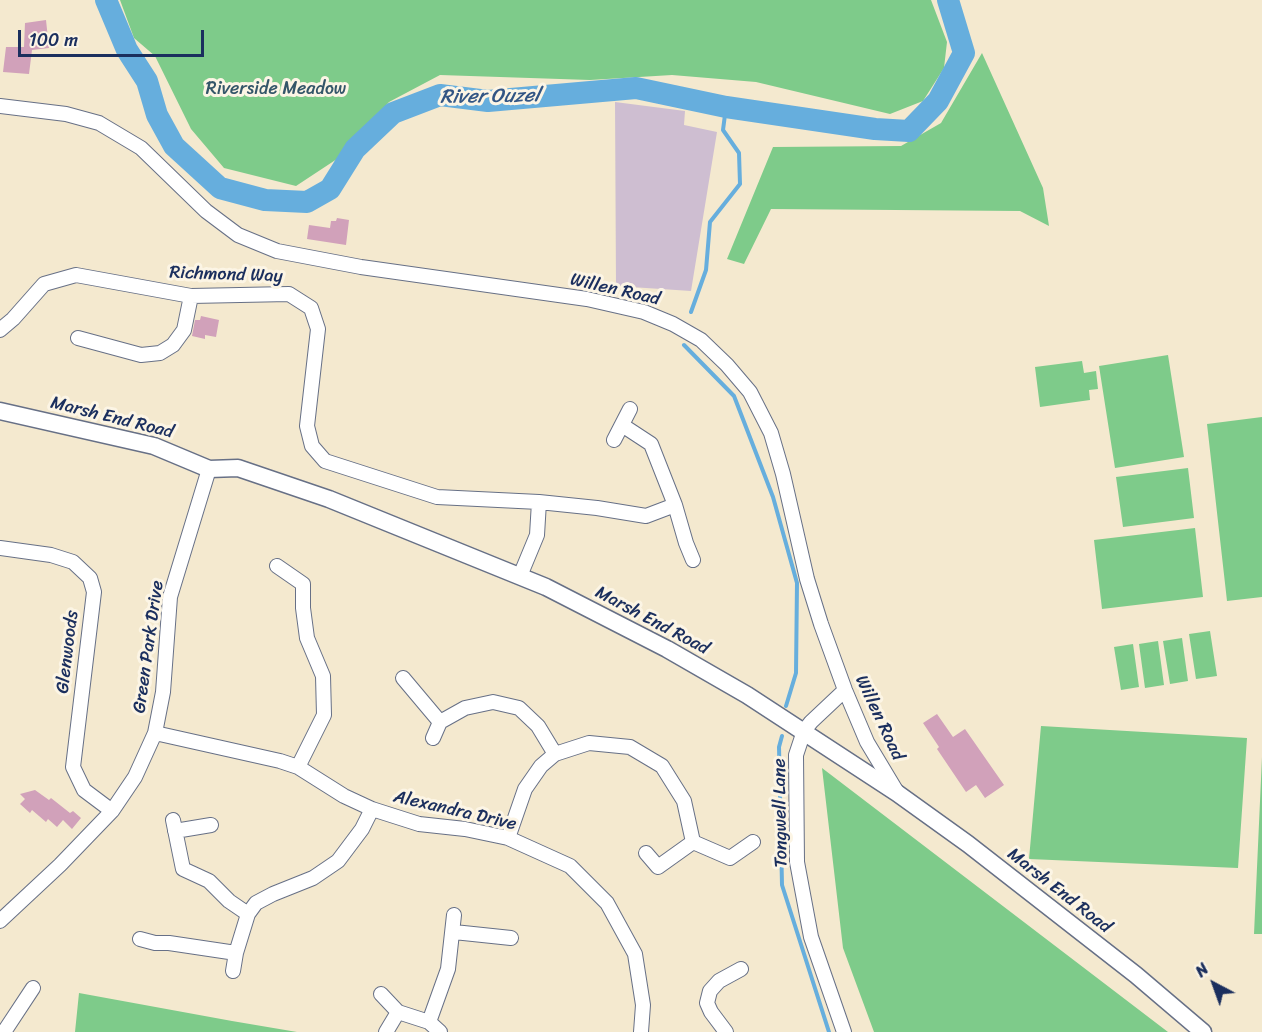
<!DOCTYPE html>
<html>
<head>
<meta charset="utf-8">
<style>
	body { margin:0 }
	#map { position:relative; width:1262px; height:1032px; overflow:hidden; background:#f4e9cf; font-family:Sriracha,sans-serif }
	canvas { display:block }
	.north { position:absolute; left:1184px; top:954px; width:60px; height:60px; -webkit-text-stroke:4px #fcf5e5; paint-order:stroke; rotate:319deg; font-size:16px; font-weight:700; line-height:24px; text-align:center; color:#1b2f5e }
	.north::after { content:''; display:block; margin:auto; width:21px; height:27px; background:#1b2f5e; clip-path:polygon(50% 0,100% 100%,50% 72%,0 100%) }
	.scale { position:absolute; left:18px; top:30px; width:186px; height:27px; box-sizing:border-box; border:3px solid #1b2f5e; border-top:0; padding-left:8px; font-size:18px; line-height:21px; white-space:nowrap; color:#1b2f5e; -webkit-text-stroke:4px #fcf5e5; paint-order:stroke }
</style>
</head>
<body>
<div id="map">
<canvas width="1262" height="1032"></canvas>
<div class="north">N</div>
<div class="scale">100 m</div>
</div>
<script>
const ctx = document.querySelector('canvas').getContext('2d');
ctx.lineJoin = 'round';
function fill(path, color) {
  ctx.fillStyle = color;
  ctx.fill(path, 'evenodd');
}
function toPath(rows) {
  const path = new Path2D();
  for (const r of rows) {
    path.moveTo(r[0], r[1]);
    for (let i = 2; i < r.length; i += 2) path.lineTo(r[i], r[i + 1]);
  }
  return path;
}
function stroke(path, color, width, dash) {
  ctx.strokeStyle = color;
  ctx.lineWidth = width;
  ctx.lineCap = dash ? 'butt' : 'round';
  ctx.setLineDash(dash || []);
  ctx.stroke(path);
}
function write(font, color, halo, rows, align = 'center') {
  ctx.font = font + ' Sriracha,sans-serif';
  ctx.lineWidth = 6;
  ctx.setLineDash([]);
  ctx.textBaseline = 'middle';
  ctx.strokeStyle = halo;
  ctx.fillStyle = color;
  for (const [text, x, y, turn = 0] of rows) {
    ctx.save();
    ctx.translate(x, y);
    ctx.rotate((+turn || 0) * Math.PI / 180);
    ctx.textAlign = isNaN(turn) ? turn : align;
    if (halo) ctx.strokeText(text, 0, 0);
    ctx.fillText(text, 0, 0);
    ctx.restore();
  }
}
const industrial = toPath([
	[615,102,685,111,684,125,717,132,691,291,616,286]
]);
const green = toPath([
	[120,0,931,0,947,42,944,68,923,101,890,114,756,82,672,75,590,80,440,75,389,102,340,157,296,186,224,168,191,129,155,56,134,38],
	[982,53,1043,188,1049,226,1020,211,771,209,744,264,727,259,773,147,901,146,941,123],
	[1168,355,1184,457,1115,468,1099,366],
	[1082,361,1084,373,1096,371,1098,389,1089,390,1090,400,1040,407,1035,367],
	[1262,417,1262,597,1227,601,1207,424],
	[1188,468,1194,518,1123,527,1116,477],
	[1195,528,1203,597,1102,609,1094,540],
	[1210,631,1217,676,1196,679,1189,634],
	[1182,638,1188,681,1170,684,1163,641],
	[1158,641,1164,685,1145,688,1139,644],
	[1133,644,1139,687,1121,690,1114,647],
	[1041,726,1247,738,1238,868,1029,859],
	[1262,757,1262,934,1254,934],
	[822,768,1168,1032,874,1032,843,948],
	[79,993,232,1021,297,1032,75,1032]
]);
const stream = toPath([
	[691,312,706,270,710,222,740,184,739,153,723,130,726,107],
	[684,345,734,396,773,497,797,583,796,673,786,706],
	[782,736,779,747,782,885,829,1032]
]);
const river = toPath([
	[106,0,127,50,147,81,157,115,174,146,220,188,265,200,307,202,330,189,355,149,393,113,440,95,488,101,636,88,726,107,875,129,909,131,938,101,964,53,948,0]
]);
const building = toPath([
	[46,20,49,48,32,50,29,74,3,72,6,47,24,47,25,23],
	[337,218,349,220,346,245,307,239,309,225,330,228,331,221,336,221],
	[201,316,219,320,216,337,205,335,205,339,192,336,195,320,200,320],
	[937,714,953,737,965,729,1004,785,985,798,976,785,966,792,937,749,939,747,923,723],
	[35,790,49,800,51,798,70,813,73,811,81,818,72,829,63,820,57,827,48,819,46,822,32,810,30,813,20,804,25,799,20,794]
]);
const minor = toPath([
	[0,106,66,114,99,123,141,148,206,211,238,235,277,251,361,267,587,299,644,312,673,324,701,340,727,365,750,392,771,433,783,474,807,579,821,624,845,690,867,742,897,792],
	[0,330,13,319,44,284,76,275,191,296,289,294,311,308,318,329,307,426,312,446,325,461,437,497,539,502,597,508,646,516,675,505,651,444,622,425],
	[78,338,141,355,160,353,173,345,184,330,191,296],
	[614,440,630,409],
	[675,505,686,543,693,560],
	[0,548,51,555,73,562,90,578,94,592,73,767,84,790,112,811],
	[277,566,303,584,303,608,307,638,323,676,324,715,298,767],
	[520,576,537,535,539,502],
	[403,678,440,722,465,708,493,702,519,708,538,726,555,754],
	[155,733,280,761,298,767,344,796,372,809,419,824,465,829,508,838,570,866,607,903,635,954,643,1005,641,1032],
	[433,738,440,722],
	[173,820,183,869,209,881,229,901,248,914],
	[175,831,211,825],
	[508,838,525,789,541,766,555,754,589,743,630,747,662,766,684,801,693,842,730,858,753,842],
	[646,853,658,867,693,842],
	[0,921,60,865,112,811,135,777,155,733,163,692,170,597,209,469],
	[454,932,511,938],
	[140,939,155,943,169,943,236,953,248,914,256,903,273,894,313,878,338,861,362,829,372,809],
	[233,971,236,953],
	[381,994,398,1012],
	[429,1022,448,969,454,915],
	[4,1032,33,988],
	[386,1032,398,1012,429,1022,440,1032],
	[726,1032,711,1012,707,1003,710,991,719,981,741,969],
	[844,1032,811,937,797,862,796,755,804,731,811,722,845,690]
]);
const tertiary = toPath([
	[0,411,154,446,209,469,238,468,329,499,546,587,667,649,747,695,897,793,968,844,1136,975,1203,1032]
]);
const parkNames = [
	["Riverside Meadow",276,89]
];
const streetNames = [
	["Richmond Way",226,275,2],
	["Willen Road",615,290,13],
	["Marsh End Road",112,418,14],
	["Marsh End Road",652,621,28],
	["Green Park Drive",149,647,-82],
	["Glenwoods",68,652,-83],
	["Willen Road",879,718,65],
	["Alexandra Drive",455,811,13],
	["Tongwell Lane",781,813,-91],
	["Marsh End Road",1059,891,38]
];
const waterNames = [
	["River Ouzel",490,97,-1]
];
fill(industrial, '#cebed1');
fill(green, '#7ecb8a');
stroke(stream, '#66aedd', 4);
stroke(river, '#66aedd', 22);
fill(building, '#d1a1ba');
stroke(minor, '#677086', 16);
stroke(tertiary, '#677086', 19);
stroke(minor, '#fff', 14);
stroke(tertiary, '#fff', 16);
write('18px', '#345669', '#fcf5e5', parkNames);
write('18px', '#1b2f5e', '#fcf5e5', streetNames);
write('italic 20px', '#325584', '#fcf5e5', waterNames);
</script>
</body>
</html>
